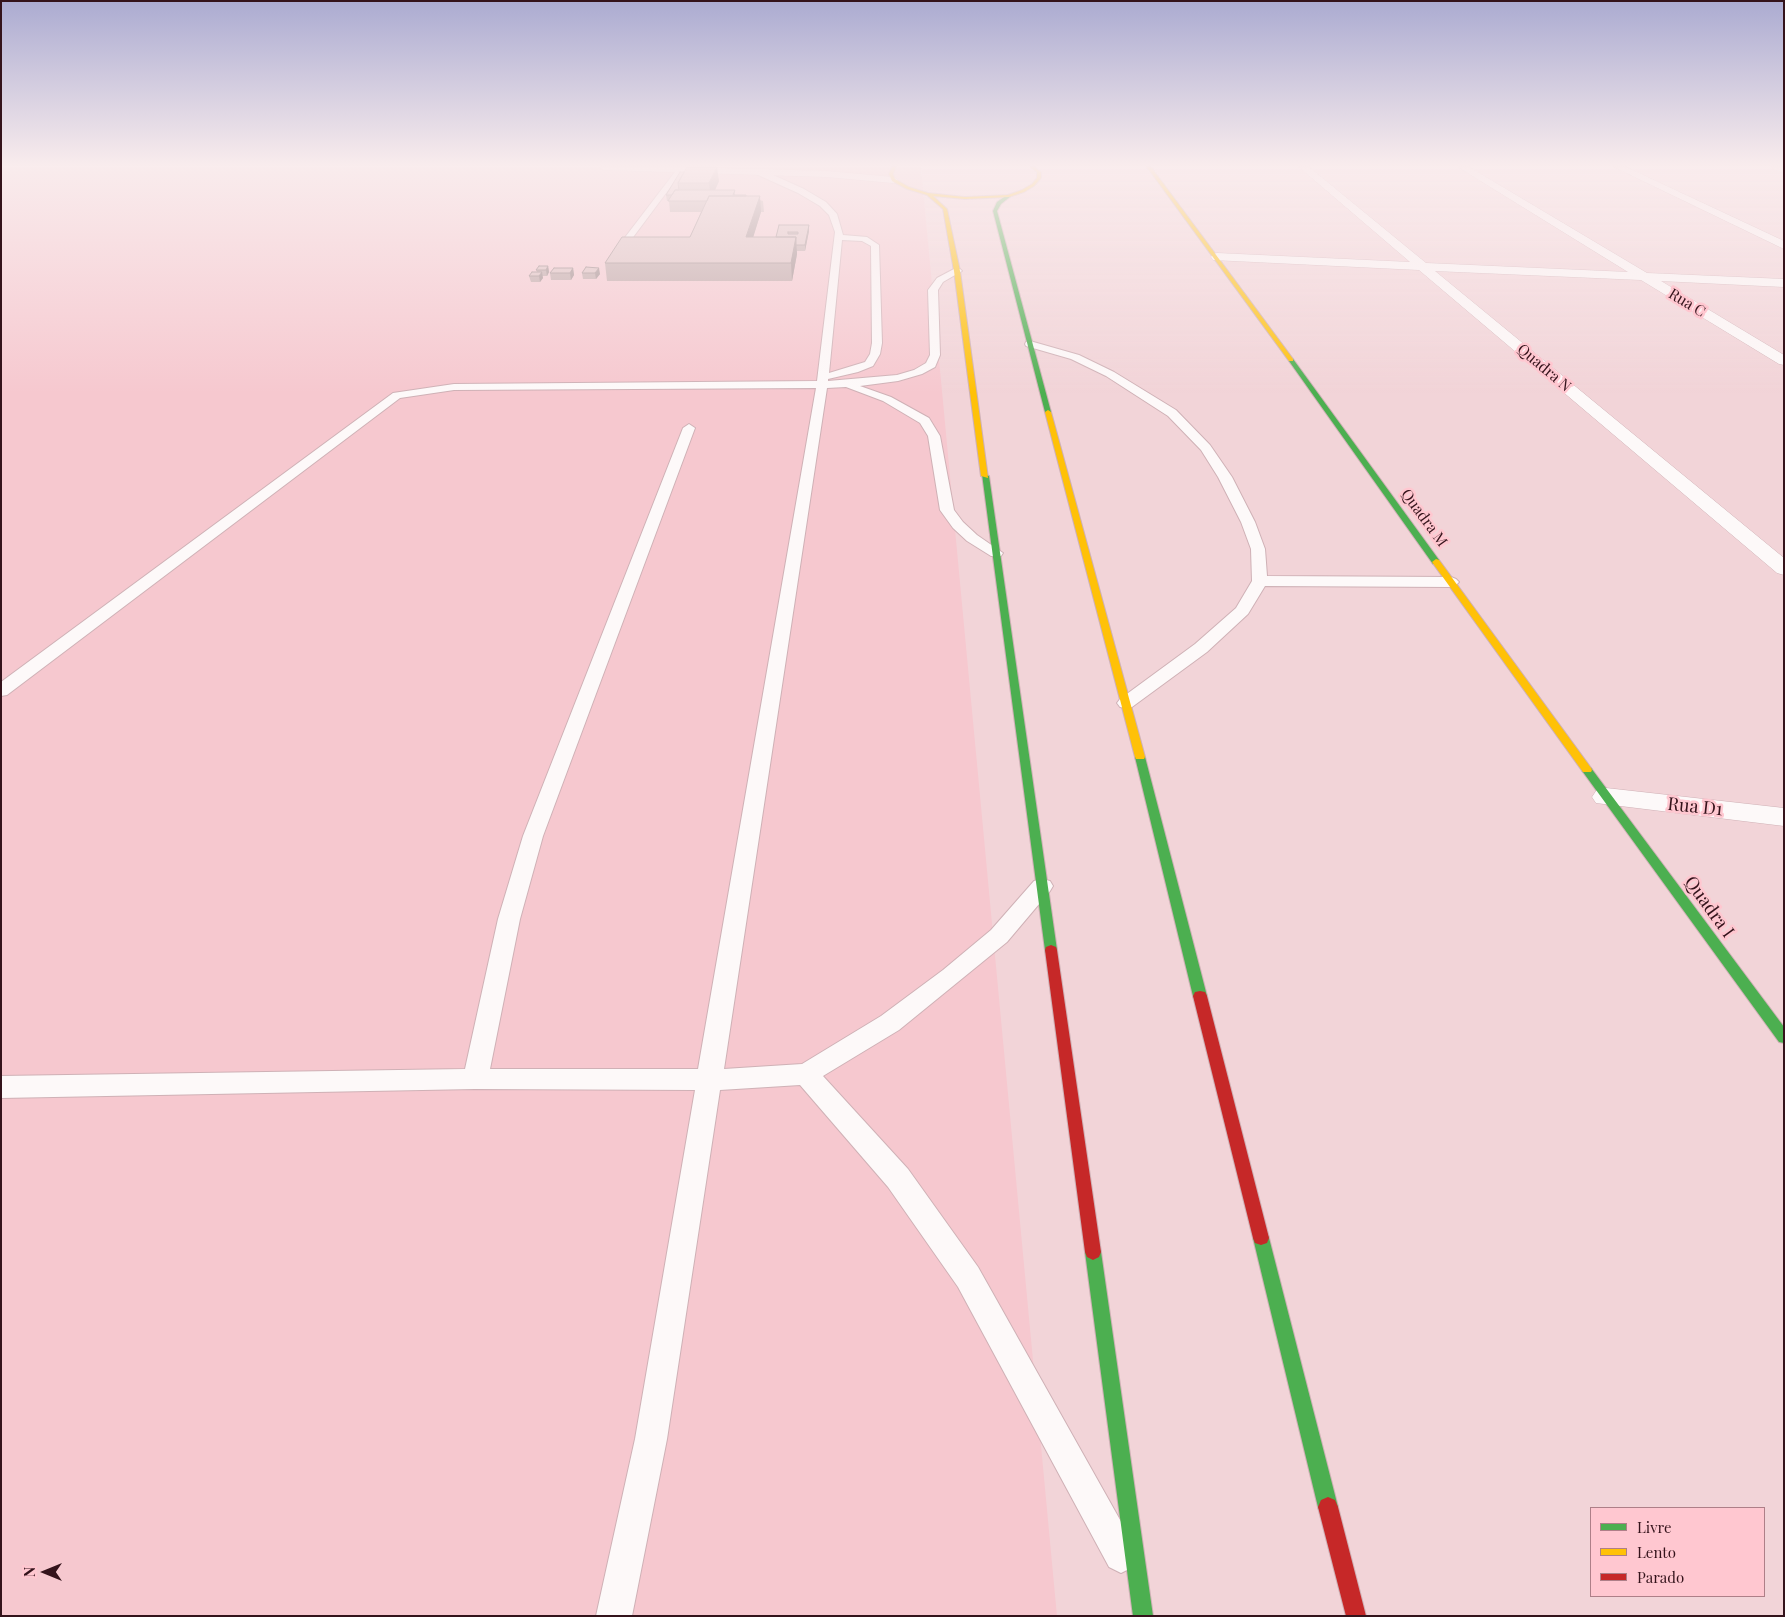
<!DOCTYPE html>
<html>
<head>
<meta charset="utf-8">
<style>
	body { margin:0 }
	#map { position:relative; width:1785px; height:1617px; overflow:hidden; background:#f2d4d8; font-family:"Playfair Display",serif }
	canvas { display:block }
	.frame { position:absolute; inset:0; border:2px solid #34131b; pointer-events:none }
	.legend { position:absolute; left:1590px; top:1507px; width:175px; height:90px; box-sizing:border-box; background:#ffc7d0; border:1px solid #ae7f88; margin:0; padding:6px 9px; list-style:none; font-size:15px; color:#34131b }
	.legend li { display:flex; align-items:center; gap:10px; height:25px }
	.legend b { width:25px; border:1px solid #ae7f88 }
	.north { position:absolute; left:20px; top:1547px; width:50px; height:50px; -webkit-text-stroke:4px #ffc7d0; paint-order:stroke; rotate:270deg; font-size:14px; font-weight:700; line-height:20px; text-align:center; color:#34131b }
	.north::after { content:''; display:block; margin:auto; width:18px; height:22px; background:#34131b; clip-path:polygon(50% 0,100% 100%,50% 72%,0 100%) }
</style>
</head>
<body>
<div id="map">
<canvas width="1785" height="1617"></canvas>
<div class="frame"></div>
<ul class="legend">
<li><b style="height:6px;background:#4caf50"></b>Livre</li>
<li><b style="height:6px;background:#ffc107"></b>Lento</li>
<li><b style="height:6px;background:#c62828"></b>Parado</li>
</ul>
<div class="north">N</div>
</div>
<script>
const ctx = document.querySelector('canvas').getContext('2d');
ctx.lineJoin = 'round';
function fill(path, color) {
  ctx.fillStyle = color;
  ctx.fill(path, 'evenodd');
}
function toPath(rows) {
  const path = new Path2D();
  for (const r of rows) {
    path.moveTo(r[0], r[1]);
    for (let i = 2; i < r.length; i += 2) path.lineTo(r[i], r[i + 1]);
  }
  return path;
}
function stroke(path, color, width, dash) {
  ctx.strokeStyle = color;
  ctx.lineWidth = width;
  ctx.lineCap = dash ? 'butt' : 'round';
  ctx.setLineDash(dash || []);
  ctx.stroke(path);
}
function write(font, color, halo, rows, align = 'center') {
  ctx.font = font + ' "Playfair Display",serif';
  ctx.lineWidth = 5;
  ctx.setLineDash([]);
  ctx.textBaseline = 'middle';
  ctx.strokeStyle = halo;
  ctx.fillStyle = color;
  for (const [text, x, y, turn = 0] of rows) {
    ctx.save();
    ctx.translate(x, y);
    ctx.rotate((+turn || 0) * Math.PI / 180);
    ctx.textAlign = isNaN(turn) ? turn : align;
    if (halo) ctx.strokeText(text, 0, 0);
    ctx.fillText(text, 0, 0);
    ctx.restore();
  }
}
const built = toPath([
	[1,167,921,167,1057,1616,1,1616]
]);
const lane = toPath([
	[678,168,684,169,631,240,651,246,647,249,626,245,623,240,678,168],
	[756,170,762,170,804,189,826,202,837,214,843,235,867,237,879,245,882,343,880,354,873,366,858,372,828,379,828,381,897,375,914,370,926,363,930,355,928,290,937,278,954,269,960,269,962,271,943,282,938,290,940,355,935,367,922,374,898,381,860,386,891,397,929,418,940,436,954,510,963,522,977,535,1003,553,1001,556,991,556,967,541,953,528,940,510,928,436,920,423,883,401,846,387,827,388,724,1069,802,1064,881,1016,943,970,991,930,1034,881,1042,879,1050,881,1053,886,1050,891,1007,942,899,1030,823,1076,908,1169,978,1267,1133,1543,1139,1555,1133,1567,1121,1573,1109,1567,958,1287,888,1187,800,1085,720,1090,667,1439,632,1616,596,1616,635,1439,695,1090,475,1089,1,1098,1,1076,465,1069,498,919,523,836,683,428,689,424,695,428,543,836,520,919,490,1069,698,1069,816,388,454,390,400,398,7,695,1,696,1,682,393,393,454,384,817,381,835,232,829,215,820,206,798,193,756,174,756,170],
	[842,240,862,241,871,246,872,343,870,354,865,362,829,373,842,240],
	[1030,341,1079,355,1114,372,1176,410,1210,445,1232,477,1255,522,1265,549,1267,576,1451,577,1456,579,1459,582,1456,585,1451,587,1265,586,1248,614,1207,652,1132,707,1126,708,1120,707,1117,703,1120,699,1195,644,1236,608,1252,581,1251,549,1241,522,1218,477,1201,450,1168,416,1106,376,1071,359,1026,346,1025,344,1026,342,1030,341]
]);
const street = toPath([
	[599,167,682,167,827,171,893,177,898,180,893,183,827,177,604,170,599,167],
	[1299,167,1309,167,1426,263,1628,272,1458,167,1469,167,1647,273,1784,279,1784,287,1661,281,1784,355,1784,365,1779,364,1641,280,1435,271,1784,558,1784,575,1777,573,1419,270,1213,260,1211,257,1213,254,1217,253,1410,262,1299,167],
	[1614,167,1626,167,1784,241,1784,249,1614,167],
	[1772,167,1784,167,1784,173,1773,169,1772,167],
	[1606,788,1784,808,1784,826,1596,803,1592,797,1596,791,1606,788]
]);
const fast = toPath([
	[1007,195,1011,196,1001,204,997,211,1051,412,1048,414,1045,412,993,211,997,202,1007,195],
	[1289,359,1293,359,1439,560,1439,564,1433,564,1289,361,1289,359],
	[982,474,989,476,1057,950,1056,953,1051,955,1046,953,1045,950,982,474],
	[1140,754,1145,757,1207,996,1205,1000,1200,1001,1195,1000,1193,996,1135,757,1140,754],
	[1587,767,1591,768,1784,1027,1784,1043,1779,1042,1583,772,1582,770,1583,768,1587,767],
	[1261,1231,1267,1233,1269,1238,1338,1507,1335,1514,1328,1517,1321,1514,1318,1507,1253,1238,1255,1233,1261,1231],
	[1093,1244,1099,1247,1101,1252,1153,1616,1133,1616,1085,1252,1087,1247,1093,1244]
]);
const slow = toPath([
	[892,167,896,167,893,174,895,179,909,187,928,193,965,197,1008,195,1022,190,1032,184,1037,178,1037,172,1030,167,1034,167,1041,172,1041,178,1034,186,1024,192,1009,197,965,199,933,196,947,209,960,271,988,478,981,476,954,271,943,209,927,195,907,189,892,181,889,174,892,167],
	[1147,167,1151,167,1293,359,1293,361,1289,361,1147,167],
	[1048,410,1051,412,1145,757,1144,759,1136,759,1135,757,1045,412,1048,410],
	[1436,559,1439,560,1591,768,1592,770,1591,772,1583,772,1432,562,1436,559]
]);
const jam = toPath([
	[1051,945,1056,947,1057,950,1101,1252,1099,1257,1093,1260,1087,1257,1085,1252,1045,950,1046,947,1051,945],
	[1200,991,1205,992,1207,996,1269,1238,1267,1243,1261,1245,1255,1243,1253,1238,1193,996,1195,992,1200,991],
	[1328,1497,1335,1500,1338,1507,1366,1616,1346,1616,1318,1507,1321,1500,1328,1497]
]);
const wall = toPath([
	[680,172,719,181,715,190,735,190,735,195,746,196,763,201,764,212,761,212,753,237,776,237,779,225,809,225,809,231,805,251,797,251,797,254,792,281,607,281,605,263,690,237,701,212,670,212,669,201,667,201,666,195],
	[548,266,549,272,547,276,542,276,543,278,540,282,531,282,529,276,537,272,536,270],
	[586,267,600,274,596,279,583,279,582,273],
	[573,268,574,275,571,280,551,280,550,273]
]);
const shadedWall = toPath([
	[717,167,719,181,711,199,709,183],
	[760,196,761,212,748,254,746,237],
	[809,225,809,231,805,251,805,245],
	[796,237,797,254,792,281,791,263],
	[548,266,549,272,547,276,546,270],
	[573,268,574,275,571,280,570,273],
	[599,268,600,274,596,279,595,273],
	[542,272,543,278,540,282,539,276]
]);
const building = toPath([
	[687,167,717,167,709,183,678,183,687,167],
	[680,172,684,172,678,183,679,190,675,190,672,195,666,195,680,172],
	[675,190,735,190,733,195,746,195,746,196,709,196,707,201,668,201,675,190],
	[709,196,760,196,746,237,796,237,791,263,605,263,622,237,690,237,709,196],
	[779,225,809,225,805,245,796,245,796,237,776,237,779,225],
	[788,232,798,232,798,234,788,234,788,232],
	[539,266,548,266,546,270,536,270,539,266],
	[586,267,599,268,595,273,582,273,586,267],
	[554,268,573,268,570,273,550,273,554,268],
	[532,272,542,272,539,276,529,276,532,272]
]);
const farStreetnames = [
	["Rua C",1687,303,31],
	["Quadra N",1544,368,40],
	["Quadra M",1424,518,54]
];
const streetNames = [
	["Rua D1",1695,807,6],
	["Quadra I",1709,907,54]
];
fill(built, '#f6c8cf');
stroke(lane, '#cfb1b6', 2);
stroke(street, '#cfb1b6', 1);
stroke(fast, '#cfb1b6', 2);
stroke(slow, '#cfb1b6', 2);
stroke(jam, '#cfb1b6', 2);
fill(lane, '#fdf9f9');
fill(street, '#fdf9f9');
fill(fast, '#4caf50');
fill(slow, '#ffc107');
fill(jam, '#c62828');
fill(wall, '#bca3a3');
fill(shadedWall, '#998485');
fill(building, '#dbbdbe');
stroke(building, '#998485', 1);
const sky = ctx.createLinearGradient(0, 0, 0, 393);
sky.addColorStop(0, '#ababd1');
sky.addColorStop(0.42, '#f9eced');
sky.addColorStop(1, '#f9eced00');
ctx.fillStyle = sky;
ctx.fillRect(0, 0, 1785, 393);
write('15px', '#34131b', '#ffc7d0', farStreetnames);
write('18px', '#34131b', '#ffc7d0', streetNames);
</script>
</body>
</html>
